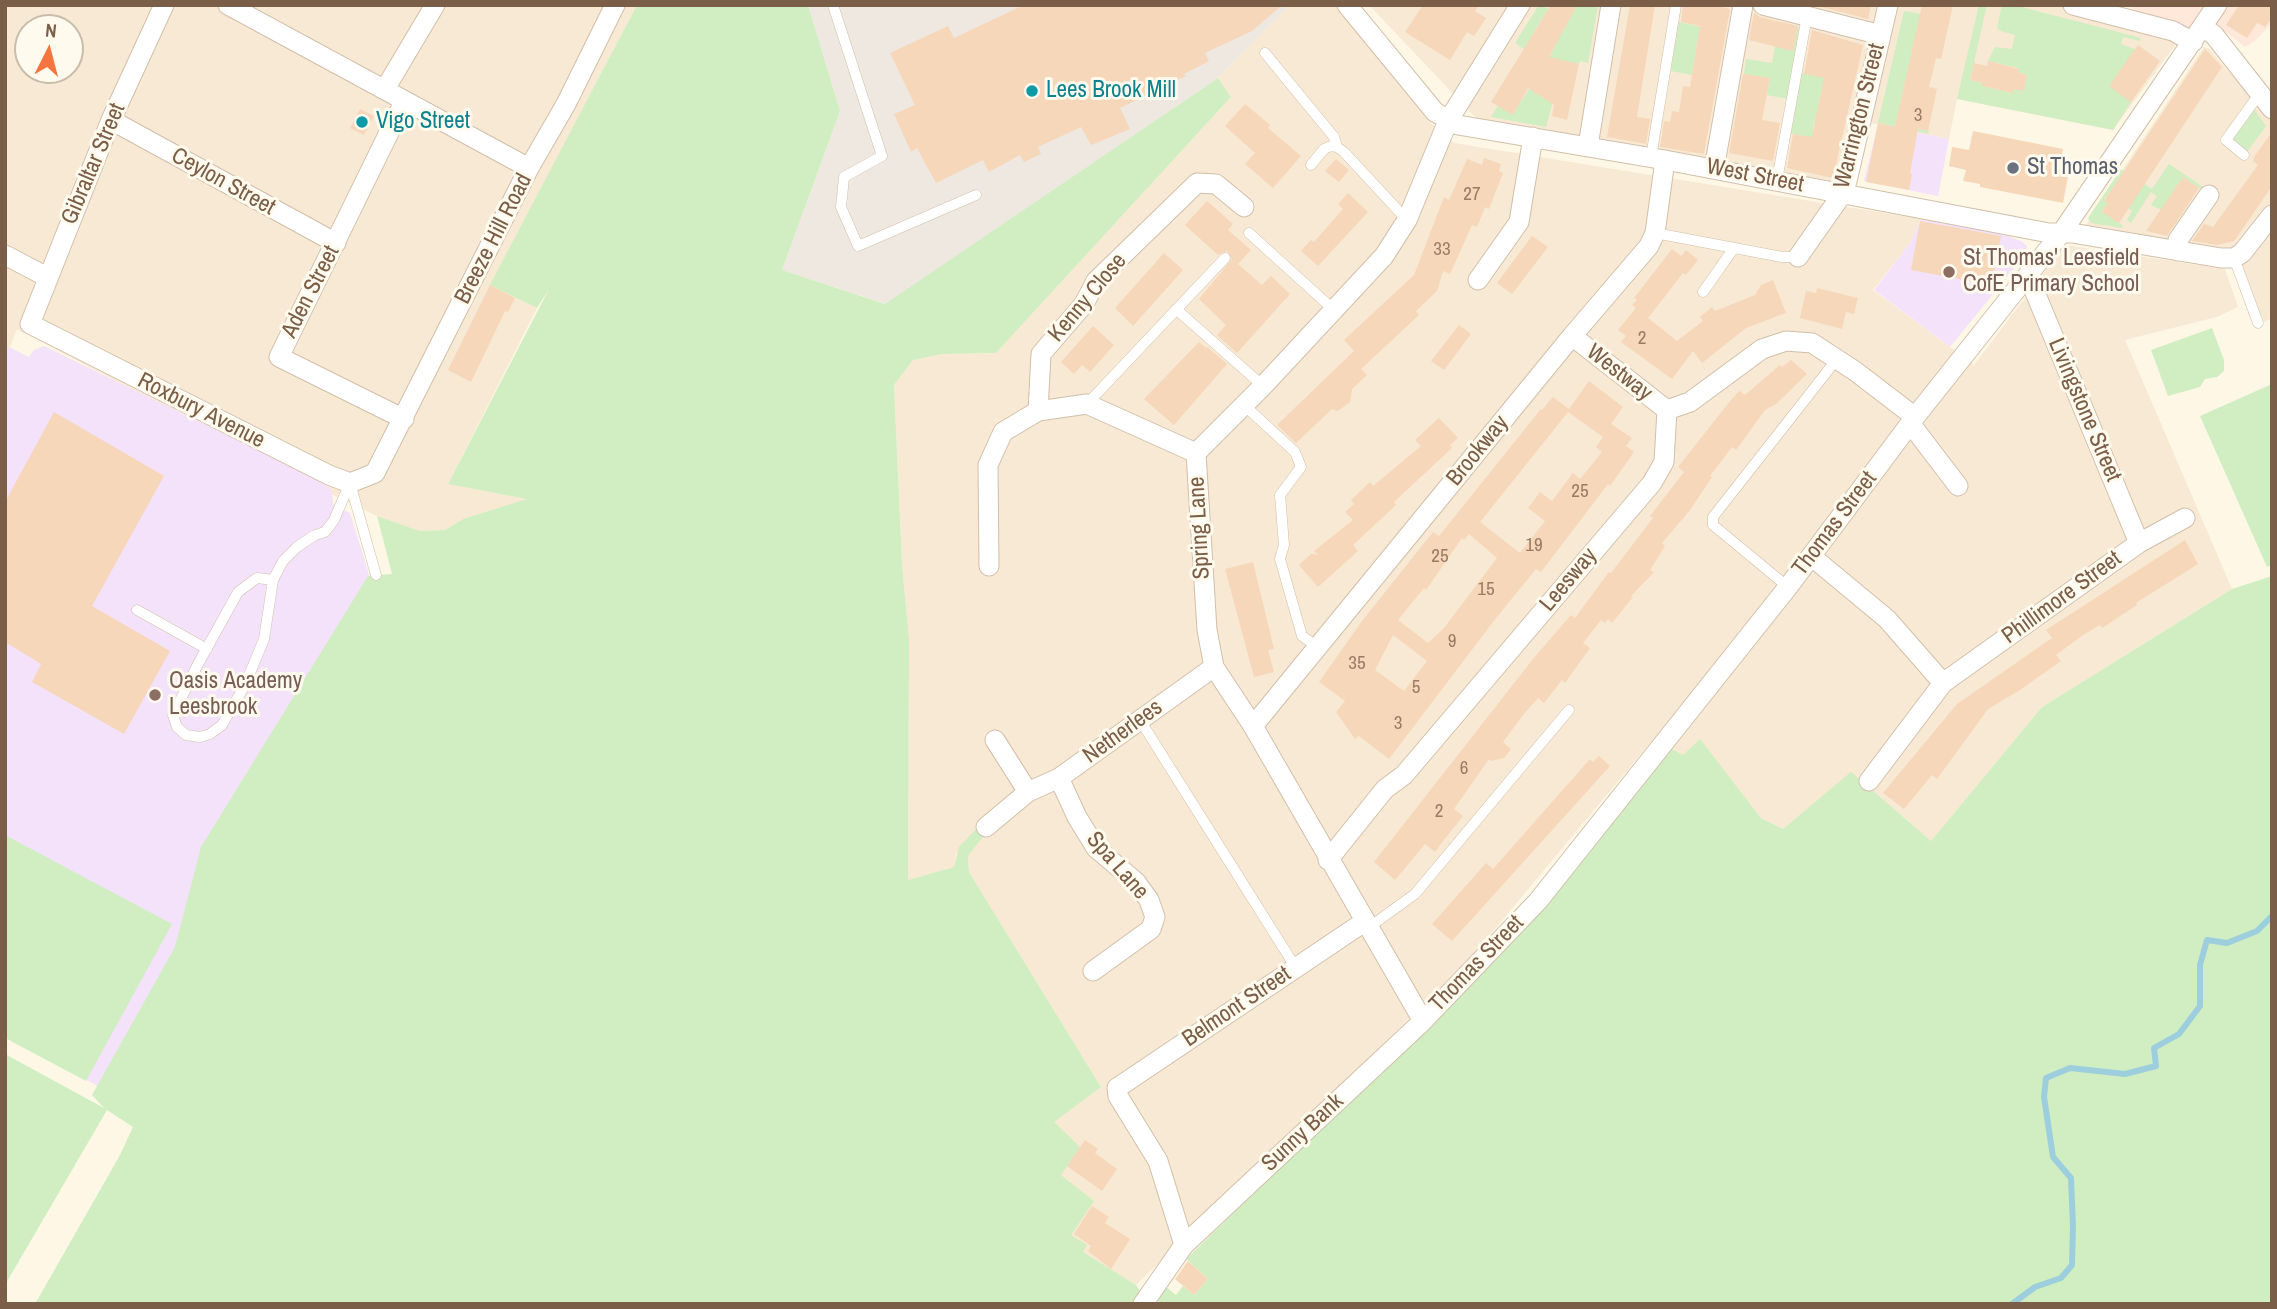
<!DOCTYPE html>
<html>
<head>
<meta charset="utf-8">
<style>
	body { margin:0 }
	#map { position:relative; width:2277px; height:1309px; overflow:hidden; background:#fef7e5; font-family:"Archivo Narrow",sans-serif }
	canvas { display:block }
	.frame { position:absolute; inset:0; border:7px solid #7b5e47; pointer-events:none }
	.north { position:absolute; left:14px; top:14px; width:70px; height:70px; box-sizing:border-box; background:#fffaee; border:2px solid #cabcab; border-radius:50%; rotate:6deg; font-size:19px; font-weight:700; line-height:28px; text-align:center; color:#7b5e47 }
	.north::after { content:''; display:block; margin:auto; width:24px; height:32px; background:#f4753f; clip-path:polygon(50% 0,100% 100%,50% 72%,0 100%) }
</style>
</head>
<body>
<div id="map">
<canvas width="2277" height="1309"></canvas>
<div class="frame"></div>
<div class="north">N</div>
</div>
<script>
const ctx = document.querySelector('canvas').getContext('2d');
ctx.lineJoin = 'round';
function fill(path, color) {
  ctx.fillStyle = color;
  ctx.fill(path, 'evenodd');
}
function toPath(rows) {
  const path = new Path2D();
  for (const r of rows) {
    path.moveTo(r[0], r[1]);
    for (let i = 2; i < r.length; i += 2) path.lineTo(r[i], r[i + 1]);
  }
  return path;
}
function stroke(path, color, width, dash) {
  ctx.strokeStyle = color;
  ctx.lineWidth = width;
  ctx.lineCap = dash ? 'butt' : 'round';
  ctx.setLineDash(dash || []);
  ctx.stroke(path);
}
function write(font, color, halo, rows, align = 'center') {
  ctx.font = font + ' "Archivo Narrow",sans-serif';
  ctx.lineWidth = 6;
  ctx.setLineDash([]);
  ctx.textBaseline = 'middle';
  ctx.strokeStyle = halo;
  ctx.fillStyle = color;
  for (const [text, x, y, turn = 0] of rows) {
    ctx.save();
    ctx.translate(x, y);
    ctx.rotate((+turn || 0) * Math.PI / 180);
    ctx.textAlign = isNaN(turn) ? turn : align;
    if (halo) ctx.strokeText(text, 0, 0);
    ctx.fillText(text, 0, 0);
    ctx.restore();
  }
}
const residential = toPath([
	[5,5,637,5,491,285,537,308,448,484,529,499,463,519,445,530,420,531,377,516,331,494,17,329,5,360],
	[28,28,70,28,70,70,28,70],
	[1290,5,1336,5,1431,123,1454,143,1921,219,1910,243,1873,290,1974,365,2065,245,2225,269,2238,307,2217,317,2125,340,2232,589,2042,707,1931,841,1851,773,1783,829,1761,818,1700,740,1683,755,1655,737,1469,960,1136,1285,1082,1252,1070,1235,1071,1182,1060,1175,1053,1122,1101,1087,969,872,968,856,985,833,956,854,955,867,908,880,909,638,902,565,894,385,913,360,942,354,996,353,1231,97,1218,78],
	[1369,5,2116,5,2115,10,2176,44,2113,130,1957,99,1949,139,1851,119,1837,183,1478,120],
	[2204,47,2209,49,2272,121,2272,318,2264,322,2234,250,2082,231]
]);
const commercial = toPath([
	[2133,5,2272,5,2272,23,2255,41,2245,47,2226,32,2188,28,2132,11]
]);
const industrial = toPath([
	[808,5,1290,5,1218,78,886,304,782,270,840,111]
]);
const education = toPath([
	[1878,124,1949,139,1938,196,1864,181],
	[1921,219,2002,234,2021,241,2027,246,2025,255,1950,347,1874,290,1910,243],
	[44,346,323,482,332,491,333,504,350,513,369,574,368,584,183,970,117,1097,5,1034,5,353,9,347,29,357,34,350]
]);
const green = toPath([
	[637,5,808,5,840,111,782,270,885,304,1218,78,1231,97,996,353,942,354,913,360,894,385,902,565,909,638,908,880,954,867,959,847,978,827,985,834,968,856,969,872,1101,1087,1054,1122,1080,1147,1061,1175,1094,1201,1071,1235,1087,1245,1083,1252,1136,1285,1141,1292,1132,1304,35,1304,120,1155,133,1127,107,1110,5,1285,5,1054,104,1108,92,1095,175,947,201,847,368,576,392,574,377,516,420,531,445,530,463,519,527,499,448,484,549,289,537,308,490,285],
	[1539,5,1549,9,1536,28,1548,35,1561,34,1577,5,1598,5,1588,63,1580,61,1579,64,1564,61,1546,127,1491,117,1498,106,1513,114,1554,49,1534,35,1524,49,1515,43],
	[1979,5,1987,5,1970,80,1982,83,1982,86,2012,93,2014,89,2024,90,2027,75,2018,72,2018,68,1988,61,1995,47,2012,49,2015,35,2001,31,1997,28,2002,5,2014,5,2141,38,2140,41,2123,37,2121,44,2137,50,2131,102,2113,130,1957,99],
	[1904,11,1921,14,1909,65,1933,70,1932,74,1908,69,1896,123,1929,131,1928,134,1878,123],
	[1679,22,1711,29,1698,38,1692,75,1671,71],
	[1792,26,1800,28,1788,99,1767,95,1770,78,1744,74,1746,59,1772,63,1775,46],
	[1830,60,1818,105,1824,107,1820,124,1815,122,1813,128,1816,145,1805,136,1791,134,1802,73,1815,75],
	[2254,109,2266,126,2247,152,2231,140],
	[2169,164,2203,187,2201,189,2183,177,2162,208,2165,212,2151,205,2157,196,2151,192,2131,223,2127,220,2132,211,2109,193,2104,200,2108,203,2102,211,2123,226,2121,228,2091,223,2088,218,2121,169,2152,189],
	[2212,328,2224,360,2224,371,2217,377,2205,379,2200,387,2168,396,2151,350],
	[2272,384,2272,565,2267,567,2200,416],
	[2272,576,2272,1304,1162,1304,1156,1299,1165,1286,1176,1295,1183,1286,1194,1295,1208,1279,1186,1259,1438,1015,1669,747,1683,755,1700,739,1761,818,1783,829,1851,772,1931,841,2042,707,2232,589],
	[5,835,172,924,86,1081,5,1038]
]);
const stream = toPath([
	[2012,1304,2035,1287,2061,1278,2072,1265,2073,1226,2071,1178,2053,1157,2044,1097,2046,1078,2070,1068,2125,1074,2156,1066,2154,1048,2179,1034,2200,1006,2200,965,2207,940,2227,943,2257,931,2272,916]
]);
const building = toPath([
	[1024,5,1282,5,1252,31,1205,53,1209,61,1184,74,1186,76,1120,108,1130,129,1091,145,1081,127,1038,147,1041,154,1024,162,1020,155,989,172,983,160,936,183,917,148,911,152,894,114,915,105,890,53,948,26,954,38],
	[1423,5,1479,5,1475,11,1486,18,1474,36,1467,32,1450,60,1405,32],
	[1551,5,1577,5,1549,57,1579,64,1567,120,1552,116,1554,105,1528,88,1513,115,1491,102],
	[1630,5,1655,5,1637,117,1650,119,1646,144,1607,137],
	[1683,5,1712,5,1730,9,1704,154,1660,147,1664,121,1670,122,1672,111,1679,112,1683,86,1690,87,1700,26,1681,22],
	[1814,5,1871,5,1868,19],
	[1922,5,1953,5,1941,59,1936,58,1929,87,1937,89,1928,131,1918,128,1910,174,1912,174,1909,190,1866,182,1878,123,1895,127],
	[2239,5,2272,5,2272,18,2265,27,2257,23,2247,38,2226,25],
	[1754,13,1760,17,1798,26,1793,51,1749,40],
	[1812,30,1863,45,1833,178,1787,168,1793,134,1812,137,1824,78,1804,74],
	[2138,45,2160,61,2131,102,2109,86],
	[2205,49,2222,67,2119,223,2102,212,2108,203,2104,201],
	[1988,61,2019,69,2018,72,2027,75,2024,91,2014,89,2013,93,1982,86,1982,83,1970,80,1974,63,1987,66],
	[1743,74,1770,78,1762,120,1780,123,1773,161,1729,153],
	[1245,104,1270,125,1268,128,1301,156,1273,188,1245,164,1255,153,1225,126],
	[360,109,374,116,364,135,350,128],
	[1973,131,2063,149,2060,163,2070,166,2063,203,1980,187,1980,184,1963,181,1966,170,1949,166,1952,147,1969,150],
	[2272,132,2272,186,2237,237,2234,241,2217,245,2192,241,2204,224,2213,227,2258,165,2253,161,2254,157],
	[1484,158,1501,164,1499,171,1503,173,1489,209,1485,207,1477,227,1472,225,1450,274,1443,271,1437,291,1416,311,1419,315,1361,369,1367,375,1352,389,1350,402,1338,411,1332,409,1296,443,1277,425,1354,351,1344,340,1414,275,1444,197,1449,200,1467,159,1482,165],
	[1336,159,1349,170,1339,182,1325,171],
	[2183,177,2199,188,2167,236,2146,231],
	[1348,193,1368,212,1318,266,1301,251,1311,240,1314,242,1343,209,1338,204],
	[1207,201,1233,224,1228,230,1251,250,1238,264,1262,285,1271,276,1290,294,1237,353,1217,335,1226,325,1199,299,1232,259,1227,251,1218,255,1185,225],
	[1920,221,2001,236,1992,285,1911,270],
	[1532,236,1548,247,1512,294,1497,283],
	[1672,249,1681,256,1686,250,1698,260,1686,275,1683,273,1648,318,1677,341,1703,321,1700,317,1712,307,1715,311,1755,295,1761,285,1773,280,1786,313,1746,328,1702,363,1693,351,1672,379,1621,342,1626,336,1618,330,1636,308,1632,305,1637,300,1634,298],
	[1164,253,1183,270,1133,326,1115,308],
	[490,285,515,298,508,312,505,311,471,382,448,370],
	[1817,288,1858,298,1854,314,1846,312,1842,329,1800,318,1806,291,1816,293],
	[1459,325,1471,334,1444,370,1431,361],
	[1093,326,1114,345,1090,372,1082,365,1074,374,1061,362],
	[1199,342,1206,348,1207,347,1227,364,1174,425,1144,399],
	[1791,360,1807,374,1776,404,1765,410,1736,450,1732,447,1710,476,1712,477,1690,510,1662,543,1665,546,1650,570,1654,572,1631,596,1633,597,1612,623,1608,619,1605,623,1601,620,1583,643,1590,648,1565,683,1562,680,1544,703,1538,698,1523,715,1503,742,1511,749,1504,758,1491,761,1489,759,1454,809,1463,816,1443,841,1435,852,1425,844,1395,880,1374,862,1533,659,1571,615,1575,618,1609,572,1611,573,1653,518,1650,516,1684,472,1678,467,1727,405,1739,391,1745,395,1780,365,1782,367],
	[1589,381,1623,407,1611,424,1632,438,1626,446,1634,452,1610,486,1608,484,1541,572,1536,569,1496,618,1389,759,1359,736,1355,739,1336,712,1345,701,1319,682,1362,621,1433,532,1439,536,1541,409,1542,410,1553,397,1569,409],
	[1568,412,1603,437,1596,447,1602,452,1580,479,1573,473,1552,501,1540,492,1528,508,1545,521,1520,553,1480,522],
	[1469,534,1497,558,1444,628,1428,643,1398,620,1424,588,1426,590,1462,538,1464,540],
	[1393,635,1427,661,1404,691,1375,670],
	[54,412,164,476,92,606,170,651,124,734,32,682,41,664,5,642,5,502],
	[1439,418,1458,438,1450,445,1452,448,1394,502,1396,505,1353,545,1358,551,1318,587,1299,565,1311,554,1318,555,1314,551,1353,520,1345,512,1354,504,1351,500,1370,482,1373,486,1421,446,1415,440],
	[2185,540,2198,564,2136,603,2137,605,2102,628,2100,625,2083,635,2056,655,2061,661,2020,690,1988,709,1937,779,1932,775,1904,809,1883,793,1957,704,2052,638,2046,630],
	[1253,562,1274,649,1268,650,1274,672,1254,677,1225,569],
	[1599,756,1610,766,1452,941,1432,924,1486,863,1493,869,1590,759,1593,762],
	[1085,1140,1098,1149,1095,1153,1117,1169,1102,1191,1067,1166],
	[1092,1206,1109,1217,1105,1223,1130,1239,1111,1269,1088,1251,1091,1246,1074,1234],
	[1188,1261,1208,1279,1194,1295,1175,1279]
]);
const service = toPath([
	[833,5,882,156,844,177,841,207,858,246,976,195],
	[1265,53,1334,137,1337,147],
	[2244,155,2226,140,2260,93],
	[1651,157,1676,5],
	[1311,165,1324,149,1331,146,1337,147,1344,152,1407,220],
	[1777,180,1807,16],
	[1249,233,1334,310],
	[1655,233,1782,257,1798,257],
	[2234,258,2258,323],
	[1703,292,1734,248],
	[1176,309,1263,386],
	[1087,404,1225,258],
	[1244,405,1295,452,1301,467,1280,495,1284,545,1280,559,1302,636,1318,647],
	[350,483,376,575],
	[273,580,257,578,238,592,198,664,173,715,177,727,186,735,200,737,210,734,222,725,245,685,264,639,273,580,283,561,297,547,315,535,325,532,334,520,350,483],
	[1788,587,1713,525,1713,517,1837,359],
	[137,610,207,649],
	[1140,720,1296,968],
	[1368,928,1415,894,1569,710]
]);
const minor = toPath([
	[164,5,111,120,30,324,329,475,350,483,375,473,529,168,566,104,615,5],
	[228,5,529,168],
	[1347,5,1435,112,1458,125,1665,160,2049,233,2072,233,2221,258,2234,258,2242,253,2272,215],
	[1763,5,1881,35],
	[2073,5,2173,31,2193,42],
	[2203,27,2214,35,2272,109],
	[385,89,435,5],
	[404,102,279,357,404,419],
	[111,120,336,243],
	[1588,146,1611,5],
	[1714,169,1743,5],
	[2177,251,2178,240,2209,195],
	[5,255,47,277],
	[1798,257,1843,193,1847,181,1888,5],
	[2025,279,2032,285,2139,543],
	[1478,280,1519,222,1533,137],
	[1572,336,1667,410],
	[1038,411,1041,354,1084,304,1096,281,1197,183,1216,184,1244,207],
	[1910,423,1958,486],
	[1811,556,1887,619,1943,683],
	[989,566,988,465,1003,432,1038,411,1087,404,1196,453],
	[1253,726,1572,336,1649,246,1655,233,1665,160],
	[995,740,1028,792],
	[1059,778,1077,817,1096,848,1136,882,1149,900,1155,917,1151,929,1093,971],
	[1869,781,1943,683,2139,543,2185,518],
	[986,827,1028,792,1059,778,1214,667],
	[1328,860,1385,789,1404,775,1652,483,1664,462,1667,410,1690,402,1762,349,1786,341,1812,343,1855,371,1915,417],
	[1423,1021,1253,726,1214,667,1207,630,1196,453,1263,386,1384,256,1407,220,1448,121,1520,5],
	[1184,1245,1158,1161,1118,1096,1117,1088,1364,922],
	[1143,1304,1184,1245,1423,1021,1538,901,1788,587,1915,417,2062,232,2217,5]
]);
const markers = [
	[1032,91,7,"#0f9aa8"],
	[362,122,7,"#0f9aa8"],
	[2013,168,7,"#6b7280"],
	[1949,272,7,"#8d6e63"],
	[155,695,7,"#8d6e63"]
];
const numberNames = [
	["3",1918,116],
	["27",1472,195],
	["33",1442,250],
	["2",1642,339],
	["25",1580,492],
	["19",1534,546],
	["25",1440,557],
	["15",1486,590],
	["9",1452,642],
	["35",1357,664],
	["5",1416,688],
	["3",1398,724],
	["6",1464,769],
	["2",1439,812]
];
const cultureNames = [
	["Lees Brook Mill",1046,91],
	["Vigo Street",376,122]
];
const streetNames = [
	["Warrington Street",1860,116,-76],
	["Gibraltar Street",94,164,-67],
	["West Street",1755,176,11],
	["Ceylon Street",223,182,29],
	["Breeze Hill Road",494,239,-63],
	["Aden Street",311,292,-63],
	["Kenny Close",1088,298,-50],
	["Westway",1619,373,38],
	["Livingstone Street",2084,410,67],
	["Roxbury Avenue",201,411,27],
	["Brookway",1478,451,-51],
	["Thomas Street",1835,524,-53],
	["Spring Lane",1200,528,-93],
	["Leesway",1569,580,-50],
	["Phillimore Street",2062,598,-36],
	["Netherlees",1123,732,-36],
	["Spa Lane",1117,866,49],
	["Thomas Street",1477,964,-46],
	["Belmont Street",1237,1007,-34],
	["Sunny Bank",1303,1133,-43]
];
const worshipNames = [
	["St Thomas",2027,168]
];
const educationNames = [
	["St Thomas' Leesfield",1963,259],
	["CofE Primary School",1963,285],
	["Oasis Academy",169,682],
	["Leesbrook",169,708]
];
fill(residential, '#f7e9d3');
fill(commercial, '#ffe7d9');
fill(industrial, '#eee8e0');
fill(education, '#f4e2fb');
fill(green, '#d0eec2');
stroke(stream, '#9dcedd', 6);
fill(building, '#f7d7ba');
stroke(service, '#d2bfaa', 11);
stroke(minor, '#d2bfaa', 21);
stroke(service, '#fff', 10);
stroke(minor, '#fff', 19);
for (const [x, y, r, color] of markers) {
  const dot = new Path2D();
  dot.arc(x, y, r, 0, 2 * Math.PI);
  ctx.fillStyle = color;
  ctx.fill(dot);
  stroke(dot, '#fffaee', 2.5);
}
write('19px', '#9a7c64', null, numberNames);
write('23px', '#0d838f', '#fffaee', cultureNames, 'left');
write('23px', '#7b5e47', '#fffaee', streetNames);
write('23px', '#5b616d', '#fffaee', worshipNames, 'left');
write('23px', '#785e54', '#fffaee', educationNames, 'left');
</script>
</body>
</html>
